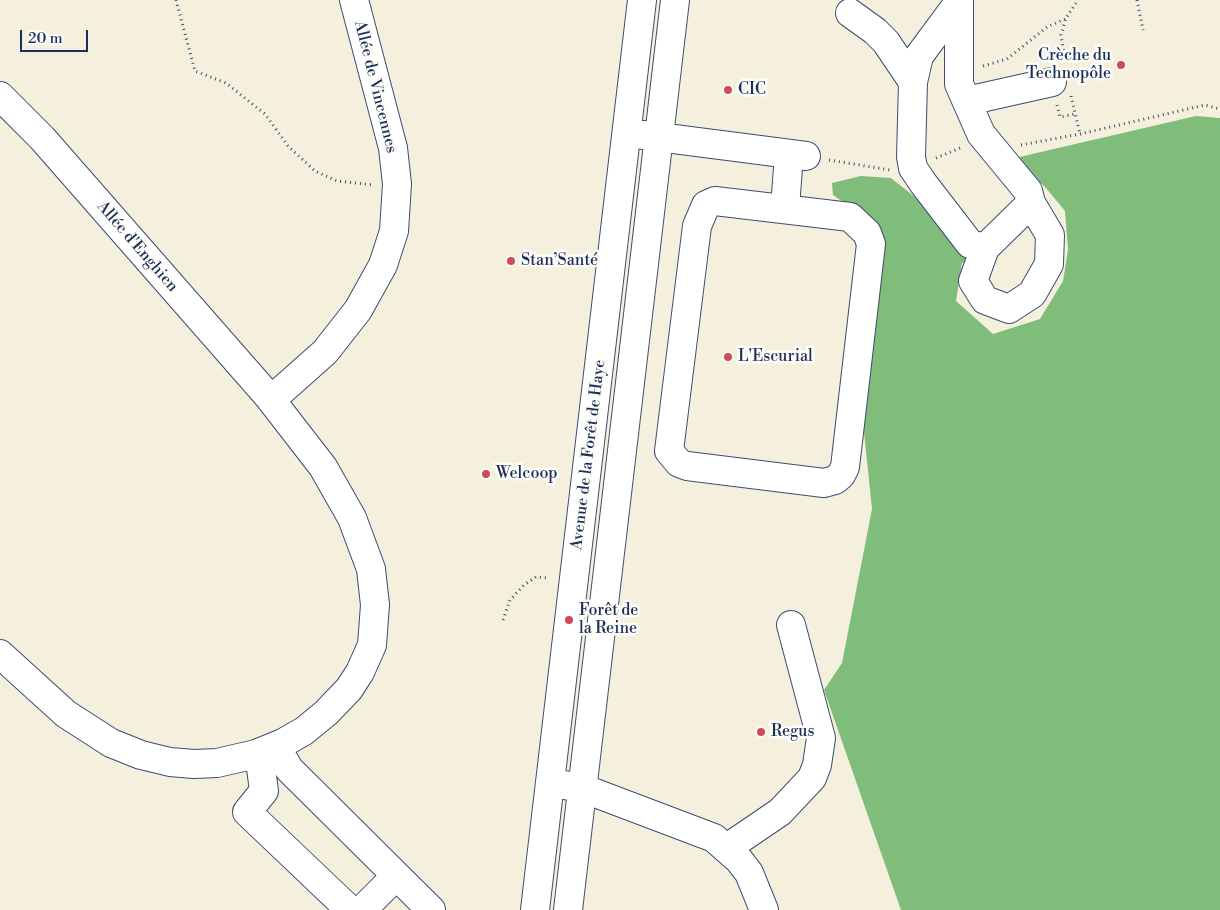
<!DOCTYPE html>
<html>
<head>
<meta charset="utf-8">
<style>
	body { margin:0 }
	#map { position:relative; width:1220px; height:910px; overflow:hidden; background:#f4f0dd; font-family:"Libre Bodoni",serif }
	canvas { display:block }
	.scale { position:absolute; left:20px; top:30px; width:68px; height:22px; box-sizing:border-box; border:2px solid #1b2f5e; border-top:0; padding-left:6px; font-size:15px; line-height:18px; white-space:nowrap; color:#1b2f5e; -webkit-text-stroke:4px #fdfcf7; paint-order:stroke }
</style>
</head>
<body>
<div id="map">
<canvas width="1220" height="910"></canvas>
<div class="scale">20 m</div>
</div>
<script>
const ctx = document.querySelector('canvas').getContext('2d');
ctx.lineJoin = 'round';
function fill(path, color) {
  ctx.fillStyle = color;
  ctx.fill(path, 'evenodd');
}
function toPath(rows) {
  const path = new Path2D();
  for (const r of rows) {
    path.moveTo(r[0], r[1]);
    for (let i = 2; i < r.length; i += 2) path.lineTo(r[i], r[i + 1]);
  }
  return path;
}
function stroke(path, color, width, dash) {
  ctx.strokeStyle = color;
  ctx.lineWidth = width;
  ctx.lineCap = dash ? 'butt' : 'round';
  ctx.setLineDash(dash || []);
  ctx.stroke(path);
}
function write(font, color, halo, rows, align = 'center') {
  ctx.font = font + ' "Libre Bodoni",serif';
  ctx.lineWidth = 5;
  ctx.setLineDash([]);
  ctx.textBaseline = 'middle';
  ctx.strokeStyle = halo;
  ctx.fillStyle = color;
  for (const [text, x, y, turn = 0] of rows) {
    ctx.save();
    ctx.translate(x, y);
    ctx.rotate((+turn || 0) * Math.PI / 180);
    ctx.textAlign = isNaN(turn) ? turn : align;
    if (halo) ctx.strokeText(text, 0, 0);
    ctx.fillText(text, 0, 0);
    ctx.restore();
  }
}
const forest = toPath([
	[1196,116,1220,118,1220,910,901,910,824,690,842,663,872,509,860,394,866,218,833,195,832,183,861,176,891,178,915,197,969,260,962,263,956,301,993,334,1040,319,1063,281,1068,250,1065,211,1046,188,1015,158]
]);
const path = toPath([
	[176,0,195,71,226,83,265,114,288,146,315,171,337,181,374,185],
	[1137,0,1143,30],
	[1065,60,1061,35,1066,18,1078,0],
	[983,66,1007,59,1047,27,1065,19],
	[1071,96,1080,134],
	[1057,105,1060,117,1075,114],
	[1021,145,1080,134,1205,105,1220,109],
	[936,158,960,148],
	[829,160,890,170],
	[503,620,510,600,524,585,536,577,549,578]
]);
const minor = toPath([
	[959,2,919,56,913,82,911,157,913,168,923,183,970,244,985,248,1031,203,1028,191,981,134,959,84,959,0],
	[850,13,875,31,886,42,913,82],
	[0,96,42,138,268,396,323,467,352,518,371,569,375,605,372,645,360,672,349,689,326,713,304,731,283,743,256,754,217,763,194,764,170,762,141,755,111,743,66,714,0,654],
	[967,101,1052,82],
	[643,135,806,156],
	[715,201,850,217,867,233,871,244,845,467,841,475,835,480,824,483,687,466,679,463,669,451,697,226,706,205,715,201],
	[785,208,789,154],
	[985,248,973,281,985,300,1009,309,1032,294,1049,264,1050,235,1031,203],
	[271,400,325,352,358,310,383,265,394,231,397,184,393,148,354,0],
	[276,746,289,769,431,910],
	[259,753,264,791,247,812,350,910],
	[564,785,582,788,714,838,739,860,749,873,764,910],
	[727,848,780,812,812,778,817,765,821,738,791,625],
	[362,910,396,876],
	[535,910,642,0],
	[568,910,675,0]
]);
const markers = [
	[1121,65,5,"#d1495b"],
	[728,90,5,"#d1495b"],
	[511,261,5,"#d1495b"],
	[728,357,5,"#d1495b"],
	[486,474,5,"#d1495b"],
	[569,620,5,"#d1495b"],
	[761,732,5,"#d1495b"]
];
const poiNames = [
	["Crèche du",1111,56,"right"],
	["Technopôle",1111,74,"right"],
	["CIC",738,90],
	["Stan’Santé",521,261],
	["L'Escurial",738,357],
	["Welcoop",496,474],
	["Forêt de",579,611],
	["la Reine",579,629],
	["Regus",771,732]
];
const streetNames = [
	["Allée de Vincennes",375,87,76],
	["Allée d'Enghien",137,247,49],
	["Avenue de la Forêt de Haye",589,455,-83]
];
fill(forest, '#80bc7a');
stroke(minor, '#3c4c71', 30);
stroke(path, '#3c4c71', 3, [1, 4]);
stroke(minor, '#fff', 28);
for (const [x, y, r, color] of markers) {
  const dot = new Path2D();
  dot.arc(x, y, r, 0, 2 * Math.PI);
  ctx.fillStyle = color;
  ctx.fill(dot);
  stroke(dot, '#fdfcf7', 2);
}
write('16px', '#1b2f5e', '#fdfcf7', poiNames, 'left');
write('16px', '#1b2f5e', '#fdfcf7', streetNames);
</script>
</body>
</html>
